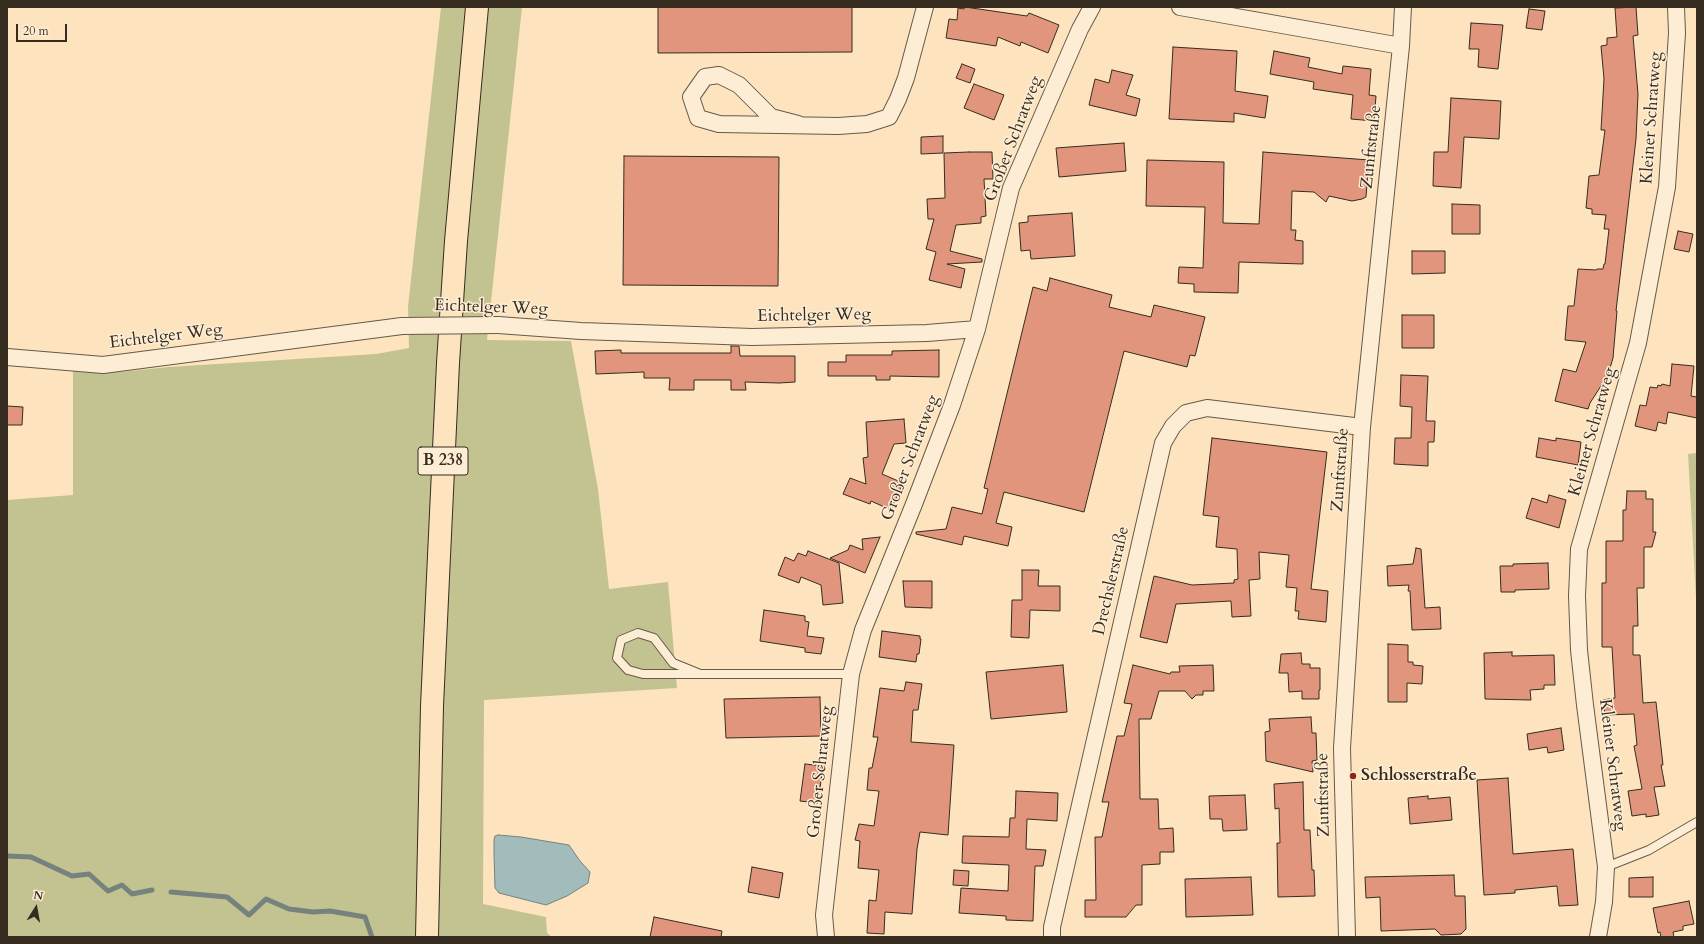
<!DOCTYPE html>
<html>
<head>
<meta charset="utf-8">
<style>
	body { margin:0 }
	#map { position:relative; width:1704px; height:944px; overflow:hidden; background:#fde4bf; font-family:Cardo,serif }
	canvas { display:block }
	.frame { position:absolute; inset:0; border:8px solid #352c1f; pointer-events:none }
	.north { position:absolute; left:16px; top:888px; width:40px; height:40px; -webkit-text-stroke:3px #feedd5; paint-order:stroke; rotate:11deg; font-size:11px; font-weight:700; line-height:16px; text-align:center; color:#352c1f }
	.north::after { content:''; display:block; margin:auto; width:14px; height:18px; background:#352c1f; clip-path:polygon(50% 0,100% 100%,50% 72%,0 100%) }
	.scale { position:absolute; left:16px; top:24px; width:51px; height:18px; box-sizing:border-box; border:2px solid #352c1f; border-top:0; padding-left:5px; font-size:12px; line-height:14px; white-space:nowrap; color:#352c1f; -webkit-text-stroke:3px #feedd5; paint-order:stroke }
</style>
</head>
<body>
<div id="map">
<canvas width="1704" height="944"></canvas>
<div class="frame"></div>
<div class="north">N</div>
<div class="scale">20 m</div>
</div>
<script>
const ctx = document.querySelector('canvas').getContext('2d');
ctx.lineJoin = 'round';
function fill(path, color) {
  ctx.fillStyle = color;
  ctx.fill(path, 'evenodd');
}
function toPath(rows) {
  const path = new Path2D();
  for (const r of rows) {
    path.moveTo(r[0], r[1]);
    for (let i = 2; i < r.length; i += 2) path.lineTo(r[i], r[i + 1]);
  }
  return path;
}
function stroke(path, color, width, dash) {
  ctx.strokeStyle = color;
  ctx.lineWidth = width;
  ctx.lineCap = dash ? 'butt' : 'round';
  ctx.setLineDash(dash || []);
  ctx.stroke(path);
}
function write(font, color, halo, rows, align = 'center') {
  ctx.font = font + ' Cardo,serif';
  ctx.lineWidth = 3;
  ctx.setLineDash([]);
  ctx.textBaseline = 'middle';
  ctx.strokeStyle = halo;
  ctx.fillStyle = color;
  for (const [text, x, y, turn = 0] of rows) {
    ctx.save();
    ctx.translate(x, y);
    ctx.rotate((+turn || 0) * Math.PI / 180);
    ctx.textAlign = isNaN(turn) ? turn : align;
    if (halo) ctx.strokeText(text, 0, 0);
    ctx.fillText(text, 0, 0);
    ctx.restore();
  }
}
const green = toPath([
	[441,7,522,7,487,340,571,341,598,489,609,589,668,582,677,688,484,700,483,904,546,917,547,933,552,937,7,937,7,500,73,495,73,369,119,372,169,367,376,354,409,348,408,307],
	[1697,453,1697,616,1688,454]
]);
const water = toPath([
	[498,835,521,837,569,845,580,861,590,872,588,883,567,896,546,905,499,893,495,888,494,854,494,840,495,836,498,835]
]);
const stream = toPath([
	[7,856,31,857,72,876,89,874,108,891,122,885,132,894,152,890],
	[171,892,227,897,249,915,266,899,289,909,313,912,330,911,365,917,372,937]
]);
const building = toPath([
	[658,7,852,7,852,52,658,53,658,7],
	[965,7,1027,16,1029,13,1059,25,1048,53,1021,42,1020,46,998,37,996,46,946,38,949,19,957,20,958,8,964,9,965,7],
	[1636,7,1638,35,1633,36,1638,94,1636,139,1616,311,1617,311,1613,358,1608,375,1590,403,1588,409,1555,401,1563,369,1576,372,1586,342,1565,340,1568,306,1574,306,1578,269,1596,270,1597,269,1603,269,1604,264,1605,264,1609,229,1604,229,1606,215,1592,214,1592,209,1586,208,1589,176,1599,175,1605,130,1601,130,1604,79,1601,46,1607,45,1607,38,1617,37,1615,8,1636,7],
	[1529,9,1545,11,1542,30,1526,28,1529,9],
	[1471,23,1503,25,1498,69,1478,67,1479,49,1469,49,1471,23],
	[1173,47,1237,51,1235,91,1268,96,1265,118,1234,113,1234,122,1169,119,1173,47],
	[1274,51,1310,58,1308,67,1342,74,1343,66,1371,69,1369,95,1376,96,1374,121,1351,119,1353,95,1313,89,1314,82,1270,74,1274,51],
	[962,64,975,69,970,83,956,78,962,64],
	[1112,70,1133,75,1126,95,1140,99,1136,116,1089,105,1095,79,1109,83,1112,70],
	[974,84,1004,95,994,120,964,108,974,84],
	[1451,98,1501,101,1499,139,1464,137,1461,188,1433,186,1434,152,1448,152,1451,98],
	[943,136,943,153,921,154,921,137,943,136],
	[1124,143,1126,171,1059,177,1056,148,1124,143],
	[969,152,992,152,993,179,984,179,986,216,981,217,981,223,956,225,950,251,982,259,982,262,947,264,965,269,961,288,929,280,936,252,926,249,934,219,928,219,927,199,945,198,944,153,969,152],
	[1263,152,1369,160,1366,197,1362,199,1352,201,1329,196,1326,202,1314,192,1292,191,1291,230,1296,230,1295,240,1303,241,1303,264,1239,262,1238,293,1194,292,1194,284,1178,283,1179,267,1203,268,1205,207,1146,206,1147,160,1224,162,1223,223,1259,224,1263,152],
	[624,156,779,157,778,286,623,285,624,156],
	[1452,204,1480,205,1480,234,1452,234,1452,204],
	[1072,213,1075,256,1031,259,1030,250,1021,251,1019,223,1028,222,1028,216,1072,213],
	[1678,231,1693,234,1689,252,1674,249,1678,231],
	[1412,251,1445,251,1445,273,1412,274,1412,251],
	[1050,278,1112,295,1109,307,1151,317,1154,305,1205,317,1195,356,1190,355,1187,367,1124,351,1084,512,1004,492,996,523,1012,527,1008,546,964,536,962,545,916,534,916,532,946,529,952,507,982,514,988,489,984,488,1033,287,1047,291,1050,278],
	[1402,315,1434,315,1434,348,1402,348,1402,315],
	[731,346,739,346,740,356,795,356,795,382,779,383,745,382,746,390,731,390,731,380,694,380,694,390,669,390,670,378,644,378,644,372,596,374,595,351,621,350,621,353,731,353,731,346],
	[939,350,939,377,890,376,890,380,876,380,876,376,828,376,828,362,846,362,846,355,892,355,892,351,939,350],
	[1672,364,1694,366,1691,396,1697,397,1697,418,1668,412,1666,424,1658,422,1656,431,1635,426,1640,405,1646,406,1650,387,1657,388,1658,385,1661,386,1662,384,1670,386,1672,364],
	[1401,375,1428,376,1426,421,1435,421,1434,442,1428,442,1428,466,1394,464,1395,438,1411,438,1412,407,1400,406,1401,375],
	[7,406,23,407,22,425,7,425,7,406],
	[904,419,906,443,894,444,882,474,903,483,891,510,871,501,870,504,843,494,850,478,866,484,863,458,868,457,866,422,904,419],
	[1212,438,1327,452,1311,589,1328,591,1326,622,1298,619,1299,611,1295,611,1297,588,1286,587,1289,555,1259,552,1260,579,1249,580,1251,616,1232,617,1231,601,1176,604,1167,643,1140,637,1154,576,1192,585,1234,583,1234,580,1238,579,1237,549,1216,547,1219,517,1203,515,1212,438],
	[1539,438,1556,441,1556,438,1581,442,1578,465,1536,457,1539,438],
	[1627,491,1646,491,1646,499,1653,499,1653,532,1656,532,1652,547,1644,547,1644,588,1637,588,1638,626,1633,626,1633,655,1640,655,1643,703,1656,702,1663,765,1661,765,1665,786,1654,787,1659,815,1646,817,1646,814,1632,816,1628,791,1642,789,1634,746,1637,745,1634,714,1605,715,1603,700,1615,698,1612,647,1602,647,1602,583,1606,583,1606,541,1623,541,1623,510,1626,510,1627,491],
	[1549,495,1566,500,1559,528,1526,518,1532,498,1547,503,1549,495],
	[880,537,865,573,830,558,848,550,850,545,863,550,862,539,880,537],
	[1416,548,1421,549,1425,608,1440,607,1441,629,1412,630,1410,591,1408,591,1409,585,1388,586,1387,566,1413,564,1416,548],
	[808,551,839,563,843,603,823,605,821,585,801,577,799,583,778,575,785,557,794,561,798,553,806,556,808,551],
	[1548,563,1549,589,1515,590,1515,592,1501,592,1500,566,1513,566,1513,564,1548,563],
	[1022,570,1039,570,1038,586,1060,586,1060,611,1030,610,1029,638,1011,637,1012,600,1022,600,1022,570],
	[903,581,932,581,932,608,905,607,903,581],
	[764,610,805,616,805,621,809,622,807,636,824,638,821,654,805,652,805,648,760,641,764,610],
	[882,631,920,636,920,639,921,639,919,654,917,654,916,662,879,657,882,631],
	[1388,644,1408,645,1408,662,1413,662,1413,665,1423,666,1422,684,1407,683,1407,702,1388,702,1388,644],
	[1512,652,1512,656,1554,655,1555,685,1544,685,1544,689,1530,690,1531,700,1485,699,1484,653,1512,652],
	[1301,653,1302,664,1310,664,1310,668,1320,668,1320,690,1319,690,1319,699,1302,699,1302,691,1289,692,1288,673,1279,673,1281,654,1301,653],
	[1063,665,1067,712,991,719,986,672,1063,665],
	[1133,665,1170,674,1171,672,1180,672,1179,666,1213,665,1214,691,1203,691,1203,695,1196,695,1192,699,1185,691,1159,691,1151,719,1139,719,1140,799,1158,799,1159,829,1173,828,1174,852,1160,852,1160,864,1142,865,1142,905,1136,905,1126,917,1085,917,1085,900,1096,900,1095,837,1102,837,1109,802,1102,802,1117,736,1124,736,1132,704,1124,703,1133,665],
	[906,682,922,684,918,710,913,710,911,742,954,745,948,835,920,832,917,849,912,914,885,912,884,934,867,933,869,900,876,901,879,870,858,868,860,841,855,840,859,824,874,826,879,791,867,790,869,768,872,768,878,737,873,737,880,688,904,691,906,682],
	[820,697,821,736,726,738,724,699,820,697],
	[1311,717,1312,733,1316,733,1317,760,1312,761,1313,772,1266,761,1265,732,1270,731,1269,719,1311,717],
	[1561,728,1564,750,1548,753,1547,747,1529,750,1527,734,1561,728],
	[805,764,823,766,818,803,800,801,805,764],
	[1508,778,1513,854,1573,849,1578,905,1559,906,1557,886,1515,890,1515,893,1484,895,1477,780,1508,778],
	[1303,782,1304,830,1310,830,1312,870,1314,870,1315,896,1278,897,1277,843,1280,843,1279,808,1275,809,1274,784,1303,782],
	[1016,791,1058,793,1057,821,1027,819,1026,849,1046,850,1043,866,1035,866,1033,921,1006,920,1006,916,959,913,961,888,1008,891,1009,865,962,863,963,836,1009,837,1010,818,1015,818,1016,791],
	[1245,795,1247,830,1223,831,1222,819,1210,819,1209,796,1245,795],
	[1428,796,1428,799,1450,797,1452,820,1410,824,1408,798,1428,796],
	[752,867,783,873,779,898,748,892,752,867],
	[954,870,969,871,968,886,953,885,954,870],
	[1454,875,1455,896,1465,896,1466,929,1461,934,1441,935,1435,929,1381,931,1380,897,1366,898,1365,877,1454,875],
	[1251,877,1253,915,1186,917,1185,879,1251,877],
	[1653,877,1653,897,1629,897,1629,878,1653,877],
	[1689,901,1694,924,1683,926,1683,930,1673,932,1674,937,1661,937,1660,932,1658,933,1653,908,1689,901],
	[654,917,722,931,721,937,650,937,654,917]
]);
const service = toPath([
	[700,674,643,674,628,670,617,658,621,640,638,633,654,638,673,663,700,674,851,674],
	[1606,867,1649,850,1697,822]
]);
const minor = toPath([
	[1180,7,1401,46],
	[798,124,771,117,739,85,719,75,705,77,691,97,698,118,719,124,838,126,867,124,889,117,898,99,906,78,925,7],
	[498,325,581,331,752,337,927,333,977,329],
	[7,357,103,365,402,326],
	[826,937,824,915,851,674,863,630,914,504,952,405,977,329,1011,188,1080,29,1092,7],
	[1052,937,1052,927,1163,443,1173,426,1186,413,1207,408,1362,427],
	[1347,937,1342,748,1362,427,1401,46,1403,7],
	[1598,937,1604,902,1606,867,1585,705,1579,650,1577,596,1579,549,1638,343,1667,187,1677,33,1676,7]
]);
const primary = toPath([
	[427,937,432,706,448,363,456,241,477,7]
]);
const minorBridge = toPath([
	[402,326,498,325]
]);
const markers = [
	[1353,776,4,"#8f2418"]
];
const shields = [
	[443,461,50]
];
const shieldNames = [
	["B 238",443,461]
];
const streetNames = [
	["Kleiner Schratweg",1652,118,-86],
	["Großer Schratweg",1014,139,-69],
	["Zunftstraße",1372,147,-84],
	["Eichtelger Weg",491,308,2],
	["Eichtelger Weg",814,316,-1],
	["Eichtelger Weg",166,337,-7],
	["Kleiner Schratweg",1593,432,-74],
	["Großer Schratweg",911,458,-69],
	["Zunftstraße",1341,470,-86],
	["Drechslerstraße",1112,581,-77],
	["Kleiner Schratweg",1612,765,83],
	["Großer Schratweg",821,772,-84],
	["Zunftstraße",1324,795,-91]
];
const poiNames = [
	["Schlosserstraße",1361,776]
];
fill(green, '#c2c390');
fill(water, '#a2bcbb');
stroke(water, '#76827d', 1);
stroke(stream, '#76827d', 5);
fill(building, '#e1957c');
stroke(building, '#352c1f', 1);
stroke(service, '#675a47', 10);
stroke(minor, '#675a47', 18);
stroke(primary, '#352c1f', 24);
stroke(service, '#feedd5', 8);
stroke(minor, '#feedd5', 16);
stroke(primary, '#fde4bf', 22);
stroke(minorBridge, '#675a47', 18, []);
stroke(minorBridge, '#feedd5', 16);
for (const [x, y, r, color] of markers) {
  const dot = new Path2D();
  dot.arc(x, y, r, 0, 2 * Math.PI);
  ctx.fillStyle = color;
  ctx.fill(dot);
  stroke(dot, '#feedd5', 1.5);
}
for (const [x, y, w] of shields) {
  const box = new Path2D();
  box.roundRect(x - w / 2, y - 14, w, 28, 3);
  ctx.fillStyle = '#feedd5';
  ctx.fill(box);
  stroke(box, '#352c1f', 1);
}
write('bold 16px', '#352c1f', null, shieldNames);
write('17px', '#352c1f', '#feedd5', streetNames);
write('bold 17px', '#352c1f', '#feedd5', poiNames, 'left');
</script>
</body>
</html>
